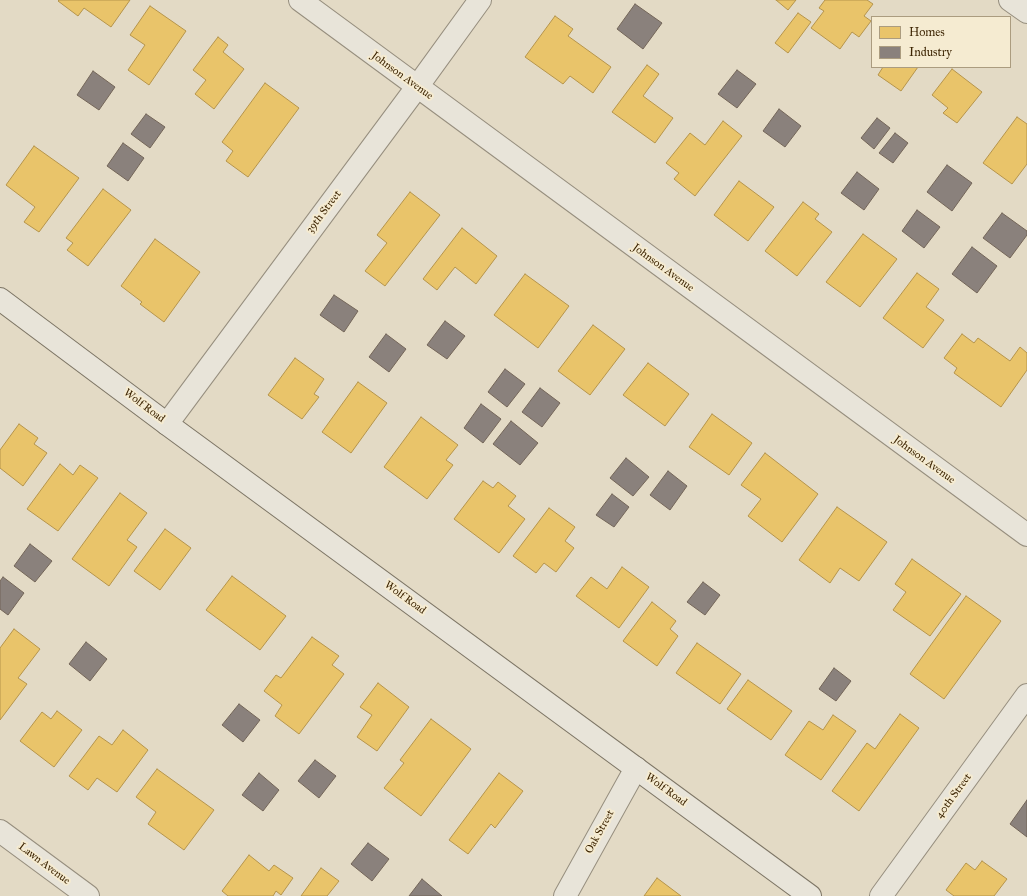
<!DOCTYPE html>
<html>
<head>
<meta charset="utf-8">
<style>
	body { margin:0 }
	#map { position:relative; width:1027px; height:896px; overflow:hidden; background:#e3dac5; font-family:"IM FELL Great Primer",serif }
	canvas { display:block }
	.legend { position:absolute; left:871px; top:16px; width:140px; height:52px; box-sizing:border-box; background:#f5ebd1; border:1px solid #ab9c7f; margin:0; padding:5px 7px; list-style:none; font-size:12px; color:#3d2503 }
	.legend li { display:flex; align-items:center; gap:8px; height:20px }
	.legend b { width:20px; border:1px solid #ab9c7f }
</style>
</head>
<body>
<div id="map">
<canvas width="1027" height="896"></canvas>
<ul class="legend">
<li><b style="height:11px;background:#e9c46a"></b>Homes</li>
<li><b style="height:11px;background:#8a817c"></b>Industry</li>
</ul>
</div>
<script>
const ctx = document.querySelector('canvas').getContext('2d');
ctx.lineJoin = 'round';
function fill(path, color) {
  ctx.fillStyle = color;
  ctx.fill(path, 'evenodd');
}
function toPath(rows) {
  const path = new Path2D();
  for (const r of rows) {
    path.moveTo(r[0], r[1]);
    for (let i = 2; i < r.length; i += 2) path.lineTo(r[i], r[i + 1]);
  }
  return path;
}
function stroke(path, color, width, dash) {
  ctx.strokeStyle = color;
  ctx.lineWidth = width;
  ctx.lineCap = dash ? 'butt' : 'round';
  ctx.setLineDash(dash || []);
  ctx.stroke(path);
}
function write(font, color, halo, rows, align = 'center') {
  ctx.font = font + ' "IM FELL Great Primer",serif';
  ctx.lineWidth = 4;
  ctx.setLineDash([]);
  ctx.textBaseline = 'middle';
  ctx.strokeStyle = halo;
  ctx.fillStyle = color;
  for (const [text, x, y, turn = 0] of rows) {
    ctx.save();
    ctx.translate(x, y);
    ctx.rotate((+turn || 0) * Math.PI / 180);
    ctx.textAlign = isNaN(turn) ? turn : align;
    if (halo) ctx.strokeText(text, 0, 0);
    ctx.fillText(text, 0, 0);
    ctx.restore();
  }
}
const homes = toPath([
	[59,0,130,0,111,27,84,8,78,16,58,1,59,0],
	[776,0,796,0,788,10,776,0],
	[825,0,867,0,873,4,864,16,871,21,859,37,852,32,840,49,811,28,824,11,819,8,825,0],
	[150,6,186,31,149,85,128,70,145,45,130,35,150,6],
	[798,13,811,22,788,53,775,43,798,13],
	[555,16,573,29,568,36,611,67,593,93,570,76,563,84,525,57,555,16],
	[218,37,228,45,223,52,244,69,214,109,195,94,206,80,193,70,218,37],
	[647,65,659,74,643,96,673,118,655,143,612,112,647,65],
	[883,67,918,67,901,91,878,75,883,67],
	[952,69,982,92,957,123,943,113,948,108,932,95,952,69],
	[265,83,299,108,248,177,226,161,233,151,222,142,265,83],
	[1017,117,1027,124,1027,164,1012,184,983,163,1017,117],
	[723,121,742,136,695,196,674,179,679,173,666,163,690,133,705,145,723,121],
	[34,146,79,178,39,232,24,222,35,207,6,185,34,146],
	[739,181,774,207,748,241,714,215,739,181],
	[103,189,131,210,88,266,67,250,73,243,66,238,103,189],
	[410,192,440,215,385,286,365,271,387,243,377,235,410,192],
	[803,202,819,214,815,219,832,232,797,276,765,251,803,202],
	[462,228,497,256,476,284,455,267,437,290,423,279,462,228],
	[863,234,897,259,860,307,826,282,863,234],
	[155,239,200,272,164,322,140,304,142,302,121,286,155,239],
	[917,273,939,289,926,307,944,320,923,348,883,318,917,273],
	[525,274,569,306,538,348,494,315,525,274],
	[593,325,625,349,590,395,558,371,593,325],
	[962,334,974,343,978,338,1010,361,1020,347,1027,353,1027,370,1001,407,954,373,957,368,944,358,962,334],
	[295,358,324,379,314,394,319,397,302,419,268,395,295,358],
	[648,363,689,394,665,426,623,395,648,363],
	[358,382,387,403,351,453,322,432,358,382],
	[712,414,752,443,729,475,689,447,712,414],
	[421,417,458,445,446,460,453,465,427,499,384,467,421,417],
	[19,424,38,438,34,444,47,453,23,486,0,468,0,450,19,424],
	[765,453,818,494,782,542,748,516,761,499,741,485,765,453],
	[60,464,73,475,80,465,98,478,58,531,27,509,60,464],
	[483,481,493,488,498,482,516,496,508,506,525,519,499,553,454,519,483,481],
	[120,493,147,513,127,540,137,547,109,586,72,559,120,493],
	[837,507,887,542,859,581,840,568,830,583,799,560,837,507],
	[549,508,575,527,565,541,574,548,556,572,544,563,536,573,513,556,549,508],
	[165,529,191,548,160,590,134,571,165,529],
	[912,559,961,594,930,636,893,610,906,592,895,584,912,559],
	[622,567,649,587,619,628,576,596,591,577,607,589,622,567],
	[232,576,286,616,260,650,206,610,232,576],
	[966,596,1001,621,944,699,910,674,966,596],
	[652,602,676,621,670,629,678,636,657,666,623,641,652,602],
	[14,629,40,649,18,678,27,684,0,720,0,648,14,629],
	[312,637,339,656,332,665,344,674,299,734,275,716,282,705,264,691,276,675,281,678,312,637],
	[697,643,741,674,720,704,676,673,697,643],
	[748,680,792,711,771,740,727,709,748,680],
	[378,683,409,707,377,751,357,737,372,715,360,707,378,683],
	[57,711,82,730,54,767,20,741,42,712,51,719,57,711],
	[900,714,919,728,859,811,832,791,867,743,875,749,900,714],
	[833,715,856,731,821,780,785,755,809,721,823,730,833,715],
	[431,719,471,749,421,816,384,788,404,763,400,760,431,719],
	[123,730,148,750,117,792,97,778,88,790,69,776,99,736,112,745,123,730],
	[157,769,214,810,184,850,148,824,156,812,136,797,157,769],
	[499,773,523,791,495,828,491,824,468,854,449,840,499,773],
	[249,855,269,871,274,865,293,878,281,895,276,891,273,896,228,896,222,891,249,855],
	[982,861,1007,879,994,896,954,896,946,890,966,863,975,870,982,861],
	[321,868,339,881,327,896,301,896,321,868],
	[657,878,681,896,644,896,657,878]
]);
const industry = toPath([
	[635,4,662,23,643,49,617,29,635,4],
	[737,70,756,84,737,108,718,94,737,70],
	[93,71,115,87,99,110,77,95,93,71],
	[779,109,801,126,785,147,763,131,779,109],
	[146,114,165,127,150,148,131,134,146,114],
	[877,118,890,128,874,149,861,138,877,118],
	[895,133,908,143,893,163,879,153,895,133],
	[123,143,144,158,128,181,107,166,123,143],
	[947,165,972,183,952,211,927,192,947,165],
	[857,172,879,189,864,210,841,193,857,172],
	[917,210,940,227,924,248,902,231,917,210],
	[1002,213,1027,231,1027,235,1010,258,983,238,1002,213],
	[972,247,997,266,977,293,952,274,972,247],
	[334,295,358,311,344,332,320,315,334,295],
	[445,321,465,336,447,359,427,345,445,321],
	[386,334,406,349,389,372,369,357,386,334],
	[505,369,525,384,507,407,488,392,505,369],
	[540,388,560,403,542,427,522,412,540,388],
	[481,404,501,419,483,443,464,428,481,404],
	[511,421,538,443,520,465,493,444,511,421],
	[626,458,649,477,633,496,610,478,626,458],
	[668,471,687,486,670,510,650,495,668,471],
	[612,494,629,507,614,527,596,515,612,494],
	[30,544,52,561,35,582,14,566,30,544],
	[3,577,24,593,8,615,0,609,0,581,3,577],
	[703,582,720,595,705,615,687,602,703,582],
	[86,642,107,659,90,681,69,664,86,642],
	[834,668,851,681,836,701,819,689,834,668],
	[239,704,260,720,243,742,222,725,239,704],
	[315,760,336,776,319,798,298,781,315,760],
	[259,773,279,790,263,811,242,795,259,773],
	[1027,800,1027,837,1010,824,1027,800],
	[368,843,389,859,372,881,351,864,368,843],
	[422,879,442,896,409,896,422,879]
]);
const street = toPath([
	[300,0,1027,535],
	[1010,0,1027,12],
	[167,424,417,87,480,0],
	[0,831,88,896],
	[565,896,636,768],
	[881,896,1027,695]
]);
const secondary = toPath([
	[0,299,167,424,810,896]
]);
const streetNames = [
	["Johnson Avenue",402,76,36],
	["39th Street",324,212,-53],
	["Johnson Avenue",663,268,36],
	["Wolf Road",144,406,37],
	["Johnson Avenue",924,460,36],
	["Wolf Road",405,598,36],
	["Wolf Road",666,790,36],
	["40th Street",954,796,-54],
	["Oak Street",600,832,-61],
	["Lawn Avenue",44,864,37]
];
fill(homes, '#e9c46a');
stroke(homes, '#b5944b', 1);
fill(industry, '#8a817c');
stroke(industry, '#736558', 1);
stroke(street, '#968e7e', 24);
stroke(secondary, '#7d7565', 24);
stroke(street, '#e8e4d9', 22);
stroke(secondary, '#e8e4d9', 22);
write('11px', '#3d2503', '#f5ebd1', streetNames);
</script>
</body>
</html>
